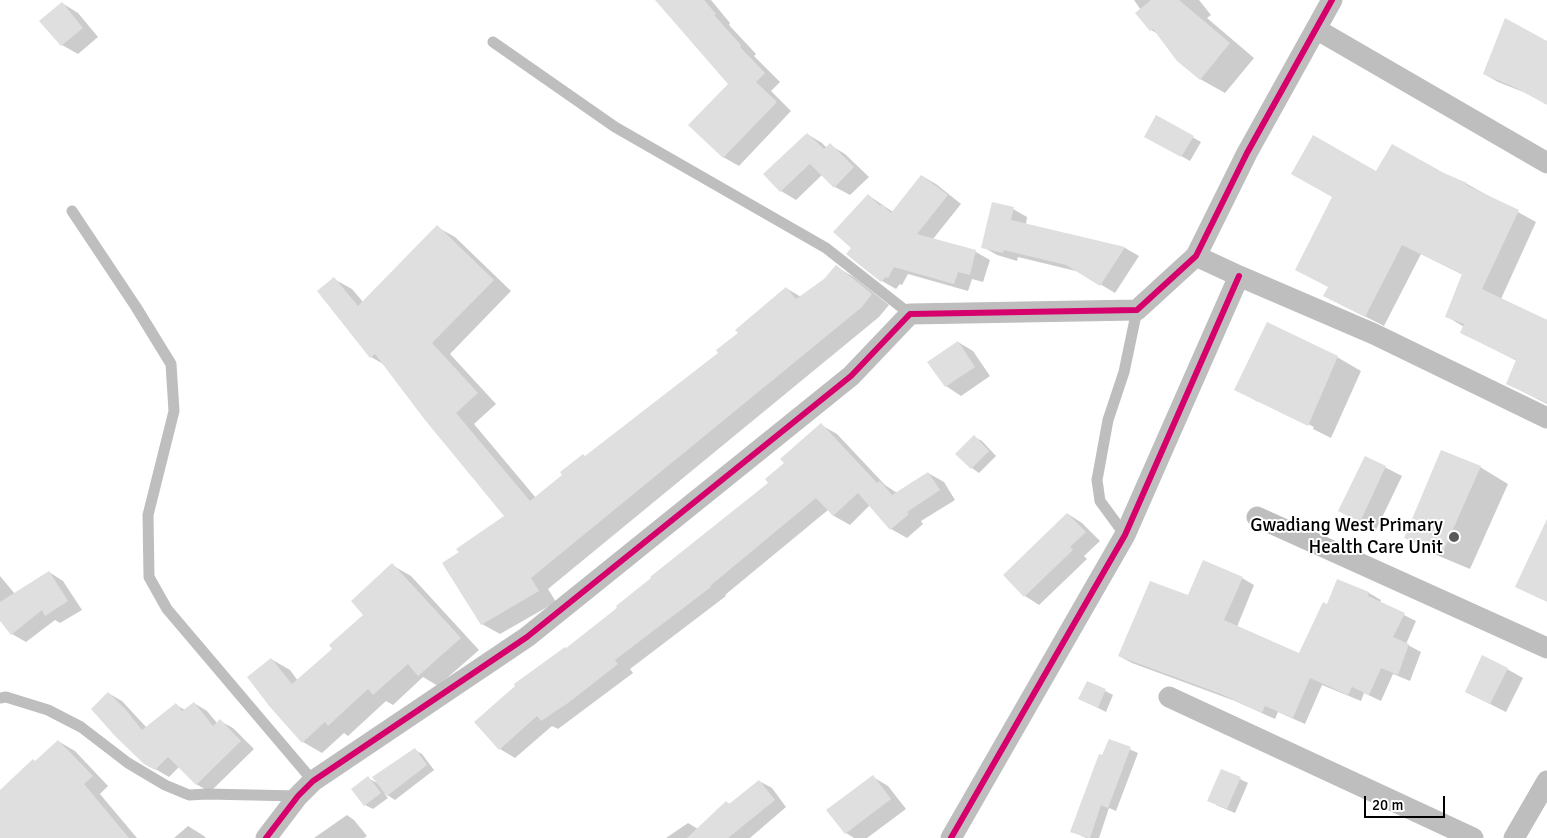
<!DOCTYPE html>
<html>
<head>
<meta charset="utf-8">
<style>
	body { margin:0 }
	#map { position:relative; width:1547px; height:838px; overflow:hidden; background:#fff; font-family:Signika,sans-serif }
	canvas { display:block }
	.scale { position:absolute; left:1364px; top:796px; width:81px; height:22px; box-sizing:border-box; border:2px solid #000; border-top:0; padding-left:6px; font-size:15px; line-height:18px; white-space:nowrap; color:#000; -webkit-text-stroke:4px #fff; paint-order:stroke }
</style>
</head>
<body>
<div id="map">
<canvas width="1547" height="838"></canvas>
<div class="scale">20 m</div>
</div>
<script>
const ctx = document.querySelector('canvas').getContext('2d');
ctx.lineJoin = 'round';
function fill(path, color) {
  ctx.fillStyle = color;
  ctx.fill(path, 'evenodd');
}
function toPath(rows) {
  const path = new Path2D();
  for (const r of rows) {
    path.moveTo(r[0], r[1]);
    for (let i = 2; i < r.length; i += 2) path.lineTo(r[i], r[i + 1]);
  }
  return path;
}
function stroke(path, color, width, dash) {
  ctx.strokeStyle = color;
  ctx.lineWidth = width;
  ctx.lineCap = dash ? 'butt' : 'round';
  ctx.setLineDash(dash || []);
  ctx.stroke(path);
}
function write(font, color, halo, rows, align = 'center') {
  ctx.font = font + ' Signika,sans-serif';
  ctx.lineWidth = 4;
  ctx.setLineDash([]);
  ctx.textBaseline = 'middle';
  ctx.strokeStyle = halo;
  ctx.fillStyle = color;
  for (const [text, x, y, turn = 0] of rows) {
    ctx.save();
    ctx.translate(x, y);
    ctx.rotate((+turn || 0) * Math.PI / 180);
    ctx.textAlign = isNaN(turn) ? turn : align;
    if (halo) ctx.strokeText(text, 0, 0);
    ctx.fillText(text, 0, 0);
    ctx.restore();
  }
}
const shadow = toPath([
	[657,0,711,0,730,23,729,25,756,54,754,56,780,82,771,91,791,111,739,166,723,157,730,84],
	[1134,0,1199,0,1211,15,1207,18,1254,58,1225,93,1200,79,1160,35,1151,30,1141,10],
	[62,3,78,13,98,37,78,54,62,45],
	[1547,42,1547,104,1531,95,1498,82,1484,74],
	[1157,117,1201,142,1190,161,1146,136],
	[807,134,822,143,827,148,830,145,845,154,869,177,850,195,835,187,823,174,796,200,781,191],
	[1376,173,1443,174,1467,184,1536,222,1501,299,1547,320,1547,404,1508,384,1517,361,1462,333,1464,327,1446,316,1463,275,1421,254,1384,326,1325,296],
	[922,176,936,184,961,204,933,239,976,252,990,260,983,282,972,279,968,291,908,274,902,285,900,284,896,289,882,281,848,254,853,248,868,195,893,212],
	[1013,209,1027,217,1026,225,1125,248,1139,256,1115,293,1080,272,1018,257,1017,261,997,255,983,247],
	[437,227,455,237,511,291,450,354,496,404,474,424,536,498,586,457,720,353,786,288,801,297,825,280,836,267,854,277,889,305,879,317,548,589,556,602,500,634,482,624,460,553,505,516,385,365,371,357,334,279,352,289,363,302],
	[958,342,973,351,990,376,961,396,946,386],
	[1337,357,1361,371,1331,438,1313,429,1314,427,1258,400,1258,402,1236,389],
	[821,425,837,434,885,485,897,493,928,473,944,482,955,500,921,521,923,524,907,538,891,529,870,505,850,525,834,516,828,510,725,595,726,596,630,669,633,673,558,729,552,726,515,758,500,749,567,649,770,483],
	[974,437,982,441,996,456,979,473,972,468],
	[1365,457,1402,476,1376,530,1339,510],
	[1480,467,1508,484,1470,569,1434,554,1406,537],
	[1068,514,1082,523,1100,541,1084,556,1087,559,1039,605,1025,596],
	[392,565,411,576,479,650,438,686,423,677,393,705,386,701,348,736,344,733,322,753,303,742,271,659,290,670,298,681,334,649,365,615],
	[49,572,63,581,82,610,60,623,55,620,26,642,12,634,0,619,0,576,15,594],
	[1242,578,1254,585,1237,627,1299,655,1327,606,1338,580,1369,593,1381,600,1380,603,1416,621,1406,644,1421,652,1410,681,1393,674,1381,701,1364,693,1361,701,1322,685,1305,724,1278,712,1275,719,1235,701,1132,663,1119,656,1189,597],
	[1507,669,1523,678,1506,712,1466,692],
	[1088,682,1113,695,1106,712,1088,703],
	[108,693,122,701,147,728,176,705,185,710,194,703,207,711,217,723,220,721,233,728,254,749,210,792,196,784,179,767,169,777,145,763],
	[1109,740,1138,753,1116,811,1109,808,1099,838,1086,838,1071,831],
	[58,741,75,751,108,786,100,794,137,838,0,838,0,794],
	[415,750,422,754,434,770,395,800,384,793,388,798,373,809,365,805,368,778,379,784],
	[1222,770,1248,783,1235,813,1216,805],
	[873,777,888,786,906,809,867,838,854,838,846,833],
	[759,781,772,788,786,807,750,838,666,838,688,823,698,829,726,802,730,804],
	[347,815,354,820,367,836,364,838,314,838],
	[188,826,204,836,206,838,174,838]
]);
const building = toPath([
	[655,0,704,0,716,14,714,15,741,45,740,47,765,73,756,82,777,102,723,158,688,125,728,84],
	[1151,0,1179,0,1230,43,1200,80,1177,61,1153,29,1150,31,1135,13],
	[62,2,83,28,61,46,39,21],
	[1505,18,1547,41,1547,105,1516,88,1483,74],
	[1156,115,1194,136,1181,157,1144,137],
	[807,133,824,149,830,143,854,167,834,188,810,164,815,159,780,192,763,174],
	[1313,135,1376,171,1392,144,1444,173,1467,183,1466,185,1519,210,1482,289,1547,320,1547,403,1506,384,1516,360,1460,333,1464,324,1445,317,1462,274,1402,245,1365,317,1323,296,1328,287,1295,270,1332,197,1291,174],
	[921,175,948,195,917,234,976,250,970,275,958,272,954,284,894,267,888,278,886,277,881,282,846,254,851,248,833,232,868,194,880,206,882,204,891,213],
	[992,202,1014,207,1011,220,1125,247,1100,286,1066,265,1004,250,1003,253,981,248],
	[437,225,494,280,432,343,478,393,456,413,530,501,562,475,560,472,583,454,585,456,718,353,716,350,738,333,735,330,786,287,796,299,824,279,836,265,872,294,862,307,531,578,539,591,481,625,442,563,459,552,456,549,504,516,425,420,375,354,370,358,317,291,334,277,358,306],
	[1267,322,1338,356,1308,426,1234,390],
	[958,341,975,367,945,387,927,362],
	[821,423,877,483,880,481,892,495,928,472,940,490,907,512,909,514,890,530,858,493,833,516,816,498,710,586,711,587,615,660,618,664,568,703,541,721,537,716,499,750,474,722,515,686,514,684,565,647,566,648,617,608,616,606,651,578,650,577,768,483,765,479,784,463,780,459],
	[974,435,989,451,971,469,955,454],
	[1441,450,1481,466,1442,554,1404,538],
	[1365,456,1386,466,1360,522,1338,511],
	[1067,513,1086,532,1070,547,1073,550,1024,597,1003,575],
	[1547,519,1547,602,1515,587],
	[1203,560,1243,577,1224,620,1299,653,1323,602,1327,604,1337,579,1369,592,1368,596,1405,613,1393,637,1409,644,1398,675,1381,668,1369,695,1352,687,1348,695,1310,678,1293,718,1265,706,1262,713,1221,694,1118,656,1150,581,1188,595],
	[392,563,461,638,418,676,408,664,373,695,368,689,328,726,325,722,302,743,270,707,247,677,271,658,292,684,332,649,329,645,363,615,351,601],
	[49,571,68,601,45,616,42,610,11,635,0,621,0,602],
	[1482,655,1508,668,1490,704,1465,692],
	[1087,681,1106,689,1098,708,1078,699],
	[108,692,126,710,142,730,176,703,182,711,194,702,213,726,220,719,241,741,196,785,168,757,155,770,144,764,115,736,91,709],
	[1109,739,1131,747,1108,808,1101,805,1090,838,1088,838,1070,832,1099,754,1102,755],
	[58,740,93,776,84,784,129,838,0,838,0,790,33,759,35,761],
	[415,748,427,765,387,796,372,777],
	[1221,769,1241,777,1227,809,1207,801],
	[873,775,891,799,845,834,826,810],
	[368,776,381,793,364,806,351,789],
	[759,780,775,800,728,838,687,838,726,801,729,804]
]);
const lane = toPath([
	[493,42,615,127,826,248,910,314],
	[72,211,136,307,171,364,174,411,148,515,149,577,167,609,313,781],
	[1125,535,1100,501,1097,480,1108,420,1124,372,1137,310],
	[0,698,6,697,48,710,81,727,128,763,165,785,189,795,207,794,298,796]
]);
const street = toPath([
	[1316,29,1547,163],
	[1196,256,1239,276,1374,334,1547,418],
	[1257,517,1547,648],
	[1169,697,1473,838],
	[266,838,298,796,313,781,527,637,851,376,910,314,1137,310,1196,256,1247,153,1332,0],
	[951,838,1125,535,1239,276],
	[1514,838,1547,781]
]);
const cycleway = toPath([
	[266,838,298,796,313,781,527,637,851,376,910,314,1137,310,1196,256,1247,153,1332,0],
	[951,838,1125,535,1239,276]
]);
const markers = [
	[1454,537,6,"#595959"]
];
const poiNames = [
	["Gwadiang West Primary",1443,526],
	["Health Care Unit",1443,548]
];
fill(shadow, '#0003');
fill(building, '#dfdfdf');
stroke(lane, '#bebebe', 11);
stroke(street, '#bebebe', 21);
stroke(cycleway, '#d6006c', 6);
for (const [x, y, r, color] of markers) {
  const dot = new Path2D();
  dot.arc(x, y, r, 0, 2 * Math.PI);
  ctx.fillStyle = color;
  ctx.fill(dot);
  stroke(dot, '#fff', 2);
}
write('19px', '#000', '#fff', poiNames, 'right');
</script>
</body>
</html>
